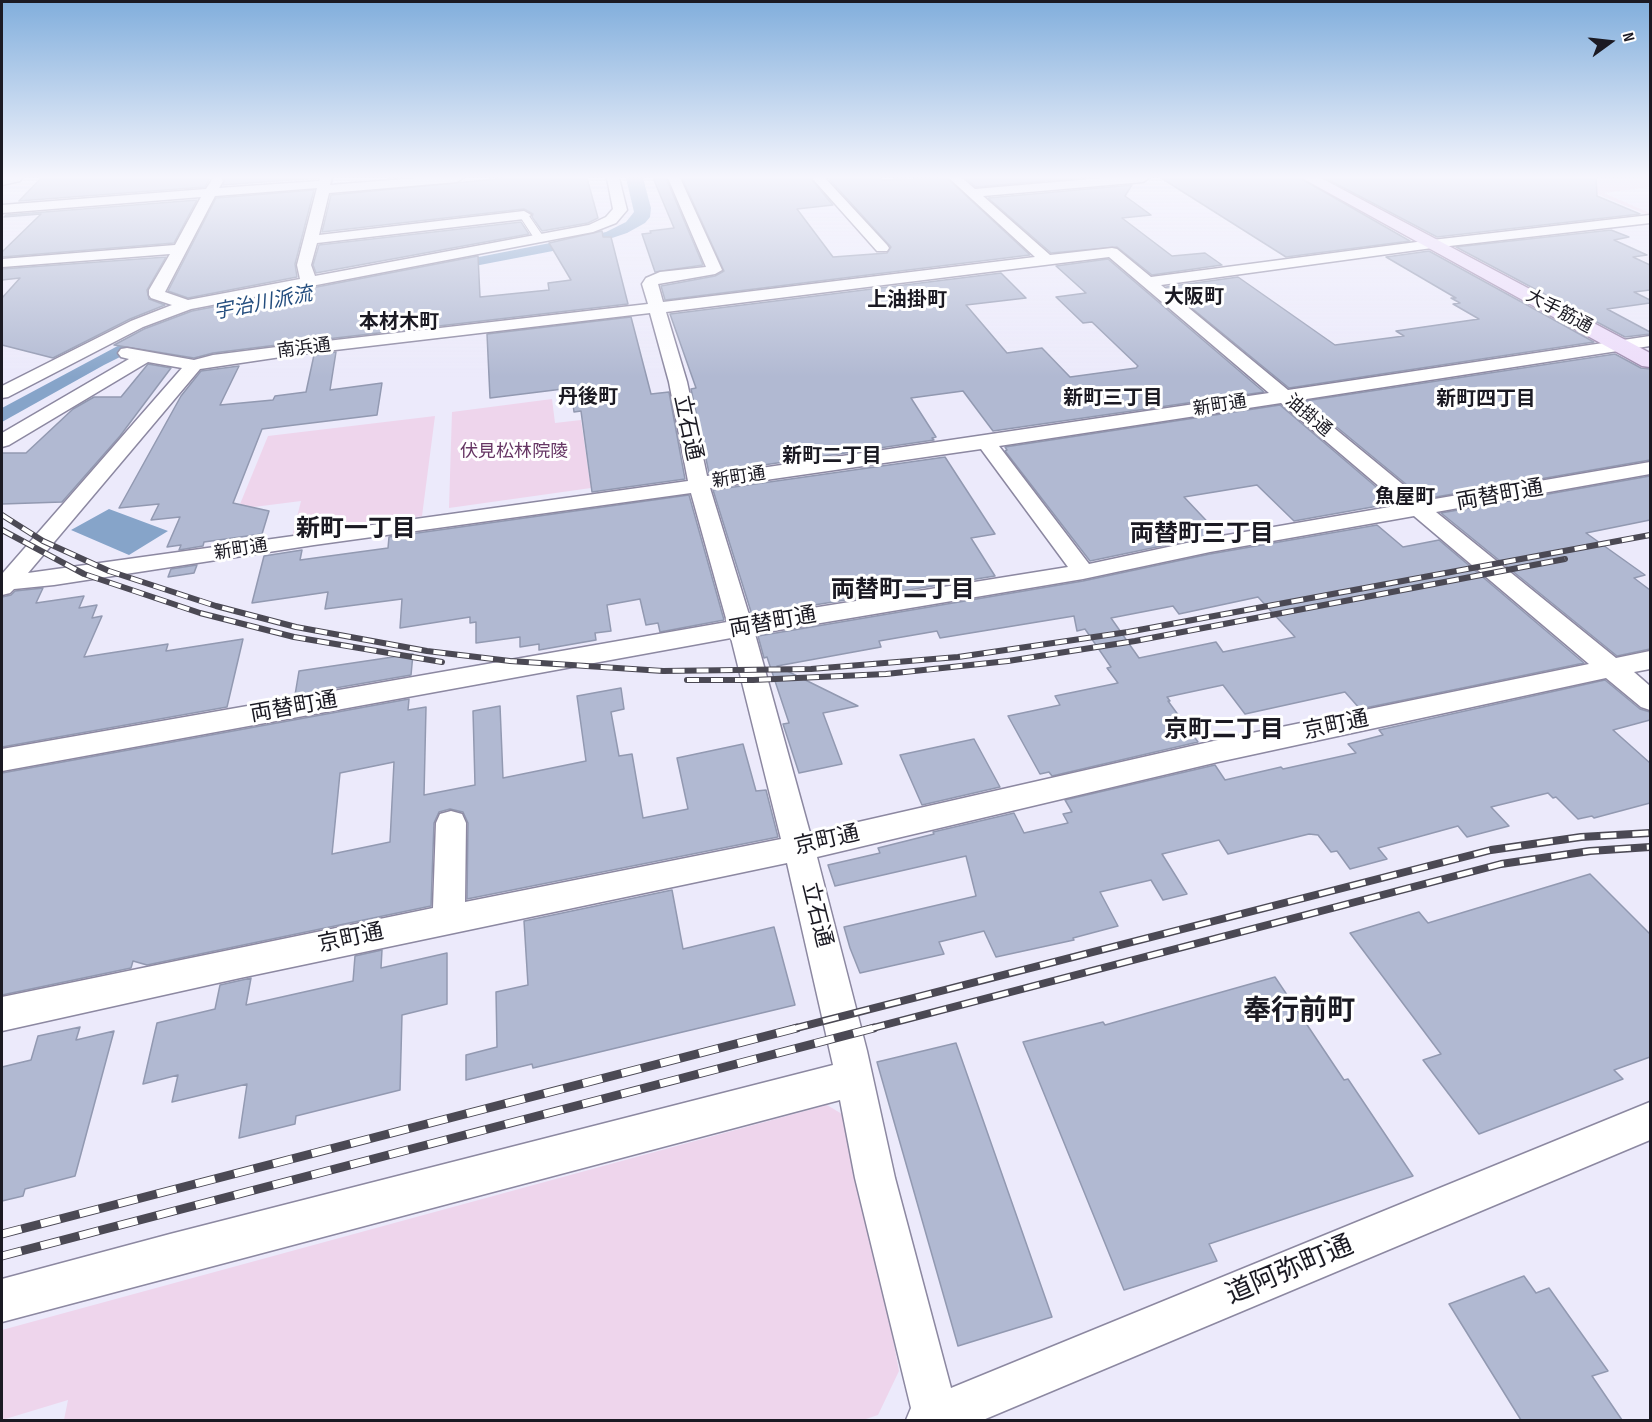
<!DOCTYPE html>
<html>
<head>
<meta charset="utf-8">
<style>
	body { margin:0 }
	#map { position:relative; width:1652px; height:1422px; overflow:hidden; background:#eceafb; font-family:"Sofia Sans Condensed",sans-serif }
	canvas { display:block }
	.frame { position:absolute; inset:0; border:3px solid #1b1a23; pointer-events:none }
	.north { position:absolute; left:1580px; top:12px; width:60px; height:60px; -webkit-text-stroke:4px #fff; paint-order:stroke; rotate:75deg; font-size:16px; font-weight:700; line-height:24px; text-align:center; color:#1b1a23 }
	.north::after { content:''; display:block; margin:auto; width:21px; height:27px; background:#1b1a23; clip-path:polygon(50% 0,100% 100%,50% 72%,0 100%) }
</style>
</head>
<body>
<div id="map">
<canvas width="1652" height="1422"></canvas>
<div class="frame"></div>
<div class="north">N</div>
</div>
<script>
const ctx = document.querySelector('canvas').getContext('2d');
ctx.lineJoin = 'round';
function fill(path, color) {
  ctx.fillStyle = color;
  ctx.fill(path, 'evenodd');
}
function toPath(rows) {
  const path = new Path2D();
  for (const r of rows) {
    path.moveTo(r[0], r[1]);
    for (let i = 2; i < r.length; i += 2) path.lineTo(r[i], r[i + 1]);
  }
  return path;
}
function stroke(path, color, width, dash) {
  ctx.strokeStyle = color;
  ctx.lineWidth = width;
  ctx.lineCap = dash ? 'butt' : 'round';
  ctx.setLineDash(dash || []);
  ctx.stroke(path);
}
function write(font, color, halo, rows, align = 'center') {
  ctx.font = font + ' "Sofia Sans Condensed","Noto Sans JP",sans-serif';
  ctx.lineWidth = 6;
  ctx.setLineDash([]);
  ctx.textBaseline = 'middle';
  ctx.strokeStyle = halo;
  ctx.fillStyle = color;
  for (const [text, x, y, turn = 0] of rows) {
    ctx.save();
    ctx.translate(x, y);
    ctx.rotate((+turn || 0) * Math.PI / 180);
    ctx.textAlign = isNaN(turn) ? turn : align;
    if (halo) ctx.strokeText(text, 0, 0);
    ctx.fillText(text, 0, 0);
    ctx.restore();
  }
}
const green = toPath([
	[1559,178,1650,178,1650,187,1604,193,1650,213,1650,216],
	[552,399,555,423,581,420,591,488,449,508,452,412],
	[435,416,422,516,292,537,301,501,238,509,268,436],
	[827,1105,852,1120,899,1371,878,1415,863,1420,64,1420,68,1400,2,1420,2,1330]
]);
const water = toPath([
	[626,178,643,178,651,208,650,217,645,223,627,233,600,242,260,307,152,341,104,365,2,422,2,408,127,341,245,303,606,232,626,222,634,212],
	[109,509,168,531,129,555,71,530]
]);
const building = toPath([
	[41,178,210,178,205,187,19,201,41,178],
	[224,178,318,178,223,185,224,178],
	[506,178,587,178,598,218,588,223,542,231,532,217,533,214,524,209,322,232,331,195,506,178],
	[653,178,666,178,703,265,655,272,642,234,651,233,650,231,674,228,653,178],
	[682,178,810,178,833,205,797,209,833,257,887,253,891,247,828,178,881,178,882,180,947,178,1030,255,665,300,661,286,715,276,724,271,682,178],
	[965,178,1080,178,976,187,965,178],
	[1161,178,1300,178,1410,241,1286,257,1161,178],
	[1325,178,1596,178,1597,196,1640,214,1437,237,1325,178],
	[1132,185,1125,196,1151,215,1122,218,1172,256,1205,253,1222,265,1152,275,1117,247,1051,253,988,198,1132,185],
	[314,190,295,264,297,277,188,298,168,291,216,198,314,190],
	[197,200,174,243,2,257,2,252,41,214,4,217,6,215,197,200],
	[521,222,529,234,316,273,313,265,319,245,521,222],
	[1611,230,1629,237,1614,240,1647,255,1633,257,1650,265,1650,290,1634,292,1650,300,1650,303,1607,309,1650,332,1650,334,1625,337,1456,247,1611,230],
	[602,231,603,237,611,237,628,304,301,342,213,353,194,358,114,345,144,329,192,311,478,256,480,297,549,290,548,283,571,280,549,243,602,231],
	[1429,251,1594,342,1289,388,1166,287,1238,277,1335,345,1404,336,1396,331,1479,319,1453,304,1460,303,1451,298,1456,298,1386,257,1429,251],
	[166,257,147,290,149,299,165,305,130,319,53,358,2,345,2,298,20,278,2,280,2,269,166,257],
	[1108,259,1264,392,993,431,963,391,911,398,936,437,932,438,934,440,709,473,691,389,696,388,670,314,1001,273,1026,298,966,305,1007,353,1042,348,1070,377,1136,368,1138,366,1092,322,1083,323,1056,297,1086,293,1056,266,1108,259],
	[631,317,651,394,669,392,685,479,592,492,581,411,574,412,571,388,490,398,487,334,631,317],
	[336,352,330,390,382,383,377,415,262,429,233,503,269,511,262,534,204,542,203,546,179,550,181,545,167,547,180,517,151,520,159,504,119,508,181,396,201,371,239,366,220,405,273,400,275,396,306,392,314,355,336,352],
	[1615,354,1641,368,1650,369,1650,460,1424,499,1305,401,1615,354],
	[148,364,171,368,120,436,62,502,2,504,2,453,26,453,73,409,94,397,121,397,148,364],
	[1280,405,1395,503,1294,521,1257,485,1184,497,1219,534,1090,561,1005,451,1007,450,1005,447,1280,405],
	[945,457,995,534,971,538,995,576,752,615,713,490,945,457],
	[1650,476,1650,520,1586,533,1645,575,1634,578,1650,590,1650,649,1617,656,1441,513,1650,476],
	[689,495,724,620,660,632,658,623,646,625,640,599,607,605,611,631,595,633,596,640,539,650,539,644,520,647,520,637,476,643,476,622,470,623,470,617,400,628,402,599,325,609,328,592,252,603,264,556,302,550,300,560,388,548,389,537,689,495],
	[1377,525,1403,547,1439,540,1584,663,1360,709,1345,692,1245,714,1223,685,1167,697,1170,701,1168,701,1198,742,1052,776,1049,772,1040,774,1008,716,1060,705,1055,696,1118,683,1107,668,1111,667,1085,629,1077,631,1074,616,940,638,937,631,879,641,881,647,777,666,858,706,823,713,842,764,799,773,783,724,789,723,767,657,764,658,758,636,1083,581,1210,554,1377,525],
	[1258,597,1295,637,1223,652,1216,642,1139,658,1111,618,1173,606,1179,614,1258,597],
	[197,565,194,573,168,577,171,569,197,565],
	[43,588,36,603,84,596,79,608,97,605,92,618,102,616,84,657,168,644,166,651,243,639,227,707,2,747,2,597,11,595,15,591,43,588],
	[413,654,411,675,295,695,299,671,413,654],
	[1605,680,1640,709,1650,712,1650,720,1613,730,1650,763,1650,803,1594,818,1592,816,1578,819,1556,797,1553,798,1548,793,1491,807,1509,826,1467,837,1458,826,1378,848,1387,859,1350,869,1337,851,1331,852,1318,835,1309,834,1228,854,1219,840,1162,854,1187,894,1163,900,1151,880,1100,892,1118,926,1073,938,1074,940,996,957,984,931,939,942,944,954,860,973,850,948,844,927,976,896,966,856,835,886,828,865,880,853,878,848,934,834,933,832,1014,813,1024,833,1068,823,1063,814,1072,812,1065,800,1215,765,1225,780,1281,767,1283,769,1356,753,1348,744,1383,735,1379,730,1605,680],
	[621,688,624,709,611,712,619,756,632,754,643,818,688,809,677,758,743,744,756,791,766,790,778,837,467,899,468,823,463,812,450,809,439,812,434,823,431,906,147,965,133,961,131,968,2,995,2,773,409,699,408,710,426,707,424,795,475,785,473,711,500,706,503,778,586,761,577,696,621,688],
	[394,762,390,842,332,854,340,773,394,762],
	[974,739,1000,787,922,805,900,755,974,739],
	[1590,874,1650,934,1650,1057,1614,1070,1623,1079,1479,1134,1423,1060,1441,1054,1350,933,1419,912,1428,923,1590,874],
	[672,890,683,949,774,927,795,1005,533,1068,532,1064,466,1080,466,1055,497,1047,496,992,528,985,524,921,672,890],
	[382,950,381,968,447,953,447,1004,402,1015,400,1090,296,1116,295,1124,239,1138,247,1084,172,1102,178,1075,143,1084,157,1023,215,1009,220,985,251,978,246,1005,353,981,355,956,382,950],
	[1275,977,1344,1080,1348,1079,1413,1176,1209,1244,1217,1261,1124,1290,1023,1042,1103,1022,1105,1025,1275,977],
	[80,1027,76,1040,114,1031,75,1176,25,1189,23,1196,2,1201,2,1067,31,1060,38,1036,80,1027],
	[956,1043,1052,1317,958,1346,877,1062,956,1043],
	[1524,1276,1536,1293,1549,1288,1608,1371,1592,1376,1622,1420,1521,1420,1449,1304,1524,1276]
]);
const pedestrian = toPath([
	[521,213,527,213,545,239,544,241,536,241,519,215,521,213]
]);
const minor = toPath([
	[2,178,22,178,20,181,2,185,2,178],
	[213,178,221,178,223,181,219,188,319,181,320,178,332,178,330,185,417,178,463,178,457,182,329,193,319,235,524,211,531,215,524,219,317,243,311,265,315,276,589,225,606,217,613,209,607,178,619,178,627,210,616,223,593,232,191,309,143,327,8,397,2,398,2,386,131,321,172,305,151,298,149,295,149,290,170,254,2,267,2,259,175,245,201,197,2,213,2,205,206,189,213,178],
	[317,188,297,265,300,279,188,300,165,292,215,196,317,188],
	[668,178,680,178,722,270,715,274,658,284,663,302,1035,257,949,178,962,178,975,189,1103,178,1149,178,1143,182,983,196,1050,255,1112,248,1117,249,1151,277,1432,240,1650,215,1650,223,1432,248,1161,285,1288,390,1650,336,1650,346,1300,400,1423,501,1650,462,1650,474,1436,512,1616,658,1650,651,1650,669,1634,672,1650,686,1650,710,1641,707,1606,678,1218,762,817,857,867,1051,895,1178,951,1388,1650,1102,1650,1140,983,1420,906,1420,911,1408,855,1178,840,1100,2,1322,2,1279,170,1234,833,1065,787,863,240,978,2,1031,2,997,433,908,436,823,440,814,451,811,462,814,466,823,465,902,781,839,731,638,2,771,2,749,727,622,691,493,314,545,54,585,14,589,10,593,2,595,2,574,182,368,148,362,9,445,2,447,2,433,129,359,121,357,118,353,121,349,127,348,194,360,213,355,301,344,648,304,642,284,646,278,660,272,706,267,668,178],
	[1109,257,1269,393,707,476,687,382,666,312,1109,257],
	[650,313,669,382,688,481,28,573,200,369,301,354,650,313],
	[1281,403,1401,505,1210,538,1089,564,999,446,1281,403],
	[981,449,1068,567,750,618,710,488,981,449],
	[1414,516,1589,664,1218,740,810,833,755,634,1083,579,1210,552,1414,516],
	[812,178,825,178,887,245,889,248,887,251,877,251,812,178]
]);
const primary = toPath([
	[1302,178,1321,178,1650,353,1650,367,1642,366,1302,178]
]);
const railFar2 = toPath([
	[2,515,43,541,109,571,216,606,296,627,427,651,510,661,663,671,811,669,958,657,1128,632,1650,535],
	[2,530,84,574,200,613,294,637,442,662],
	[687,680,753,680,886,674,1008,661,1135,641,1565,559]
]);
const railFar1 = toPath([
	[792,1029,1491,850,1581,837,1650,833],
	[869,1029,1501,864,1590,851,1650,847]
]);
const rail = toPath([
	[2,1234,797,1028],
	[2,1256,874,1028]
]);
const farStreetnames = [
	["大手筋通",1559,312,28],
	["南浜通",304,349,-7],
	["新町通",1220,406,-9],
	["油掛通",1308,416,40],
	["新町通",739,478,-9],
	["新町通",241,550,-9]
];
const farParknames = [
	["伏見松林院陵",514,452]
];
const farNeighbourhoodnames = [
	["大阪町",1194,298],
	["上油掛町",907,301],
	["本材木町",399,323],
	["丹後町",588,398],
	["新町三丁目",1113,399],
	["新町四丁目",1486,400],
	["新町二丁目",832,457],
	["魚屋町",1405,498]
];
const farWaternames = [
	["宇治川派流",263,304,-11]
];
const streetNames = [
	["立石通",687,428,78],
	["両替町通",1500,496,-10],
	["両替町通",773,623,-10],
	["両替町通",294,708,-10],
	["京町通",1336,726,-12],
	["京町通",827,841,-13],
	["立石通",816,915,76],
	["京町通",351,939,-12]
];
const neighbourhoodNames = [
	["新町一丁目",356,530],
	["両替町三丁目",1202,535],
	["両替町二丁目",903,591],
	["京町二丁目",1224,731]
];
const nearStreetnames = [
	["道阿弥町通",1290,1271,-23]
];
const nearNeighbourhoodnames = [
	["奉行前町",1299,1012]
];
fill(green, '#eed5ec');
fill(water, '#86a4c9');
fill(building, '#b1b9d2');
stroke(building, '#9299b1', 1.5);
stroke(pedestrian, '#8c88a1', 2);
stroke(minor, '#8c88a1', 3);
stroke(primary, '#9c8aac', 3);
fill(pedestrian, '#fff');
fill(minor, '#fff');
fill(primary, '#edddfa');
stroke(railFar2, '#4b4954', 6);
stroke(railFar1, '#4b4954', 8);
stroke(rail, '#4b4954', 9);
stroke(railFar2, '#fff', 4, [12]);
stroke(railFar1, '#fff', 5, [16]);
stroke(rail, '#fff', 7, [20]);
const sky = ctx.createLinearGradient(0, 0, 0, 377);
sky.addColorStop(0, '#81aedc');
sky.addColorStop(0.47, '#f6f6fd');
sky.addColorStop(1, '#f6f6fd00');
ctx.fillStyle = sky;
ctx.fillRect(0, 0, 1652, 377);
write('18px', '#1b1a23', '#fff', farStreetnames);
write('18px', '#663664', '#fff', farParknames);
write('bold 20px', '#1b1a23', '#fff', farNeighbourhoodnames);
write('italic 20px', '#234d7e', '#fff', farWaternames);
write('22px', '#1b1a23', '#fff', streetNames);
write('bold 24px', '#1b1a23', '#fff', neighbourhoodNames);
write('27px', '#1b1a23', '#fff', nearStreetnames);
write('bold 28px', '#1b1a23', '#fff', nearNeighbourhoodnames);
</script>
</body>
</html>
